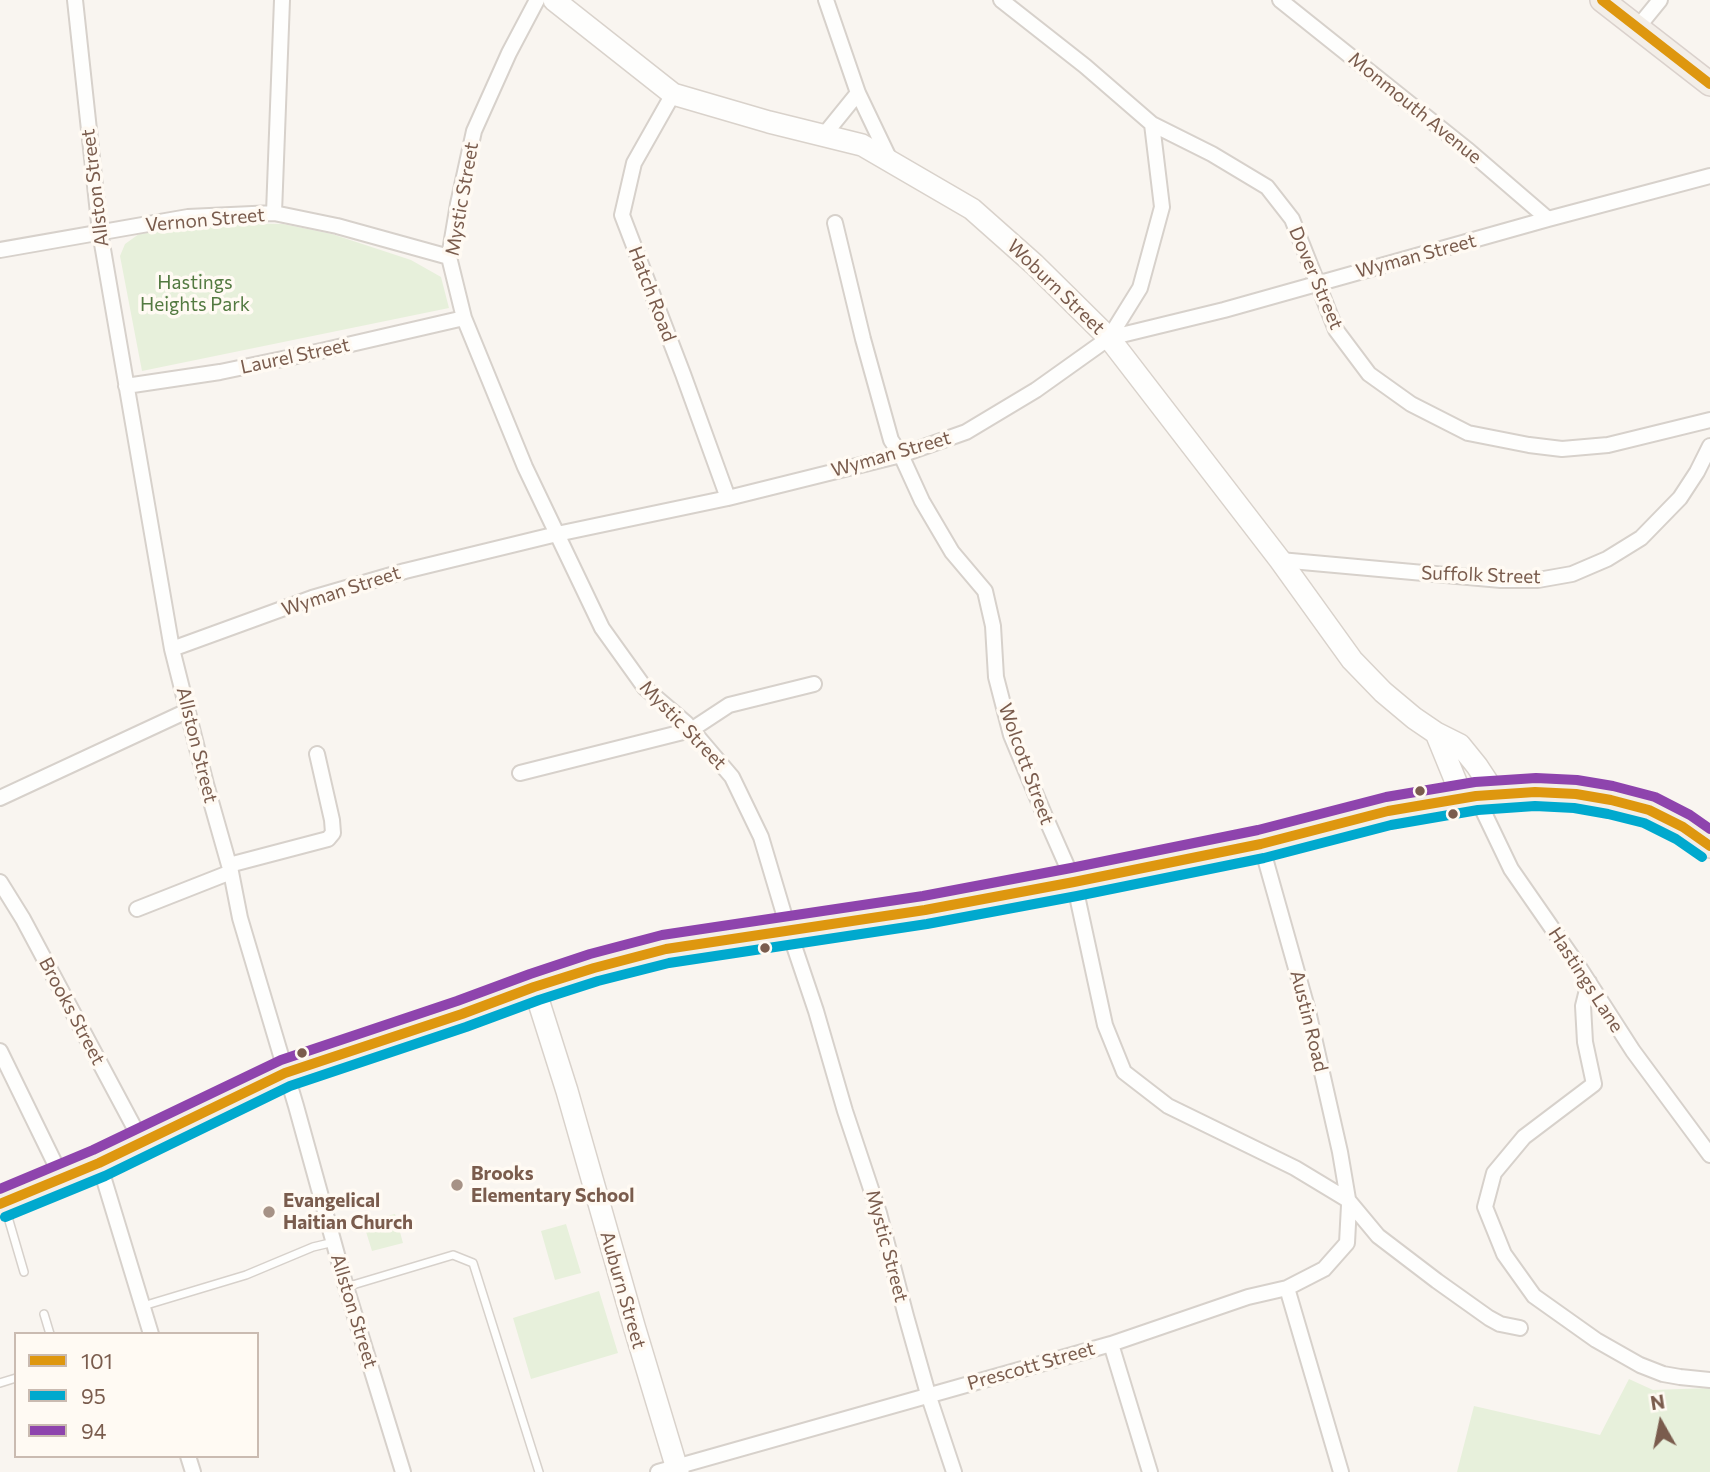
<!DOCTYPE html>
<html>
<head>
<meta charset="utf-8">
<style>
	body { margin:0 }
	#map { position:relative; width:1710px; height:1472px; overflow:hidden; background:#f9f5f0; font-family:Commissioner,sans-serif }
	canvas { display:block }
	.legend { position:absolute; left:14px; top:1332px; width:245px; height:126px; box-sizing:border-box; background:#fffaf3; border:2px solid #cabbb1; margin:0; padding:9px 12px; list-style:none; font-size:21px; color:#7a5c4d }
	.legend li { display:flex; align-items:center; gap:14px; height:35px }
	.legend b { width:35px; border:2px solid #cabbb1 }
	.north { position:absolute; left:1626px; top:1388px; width:70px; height:70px; -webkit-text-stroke:5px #fffaf3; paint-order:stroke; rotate:351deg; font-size:19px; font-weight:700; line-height:28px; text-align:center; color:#7a5c4d }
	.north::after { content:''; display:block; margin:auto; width:24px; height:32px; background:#7a5c4d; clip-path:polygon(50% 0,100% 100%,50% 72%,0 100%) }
</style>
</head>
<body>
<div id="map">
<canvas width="1710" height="1472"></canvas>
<ul class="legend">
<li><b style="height:9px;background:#de970f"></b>101</li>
<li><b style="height:9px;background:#00a9ce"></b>95</li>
<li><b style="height:9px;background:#8e44ad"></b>94</li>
</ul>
<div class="north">N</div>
</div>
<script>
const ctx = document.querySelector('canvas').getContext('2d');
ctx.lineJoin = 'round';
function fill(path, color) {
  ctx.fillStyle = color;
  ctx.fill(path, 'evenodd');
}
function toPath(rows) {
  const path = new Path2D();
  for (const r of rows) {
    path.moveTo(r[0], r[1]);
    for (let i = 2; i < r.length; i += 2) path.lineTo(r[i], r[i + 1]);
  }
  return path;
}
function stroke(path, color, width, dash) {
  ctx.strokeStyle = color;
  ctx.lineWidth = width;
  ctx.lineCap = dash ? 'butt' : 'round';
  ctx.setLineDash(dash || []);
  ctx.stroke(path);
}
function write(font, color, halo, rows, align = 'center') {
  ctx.font = font + ' Commissioner,sans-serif';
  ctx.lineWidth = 7;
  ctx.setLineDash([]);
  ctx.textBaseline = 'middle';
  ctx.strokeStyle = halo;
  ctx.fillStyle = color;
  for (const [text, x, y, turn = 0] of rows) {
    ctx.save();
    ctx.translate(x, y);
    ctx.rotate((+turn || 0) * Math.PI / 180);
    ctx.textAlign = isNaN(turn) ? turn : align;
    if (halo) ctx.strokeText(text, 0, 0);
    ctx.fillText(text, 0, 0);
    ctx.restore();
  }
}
const green = toPath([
	[226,223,283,224,332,234,411,260,441,277,449,308,142,371,120,256,125,244,139,234],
	[395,1214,403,1243,372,1251,363,1222],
	[566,1224,581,1273,555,1280,541,1231],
	[599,1291,618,1353,531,1379,513,1318],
	[1629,1379,1653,1390,1710,1388,1710,1472,1457,1472,1474,1406,1600,1435]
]);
const lane = toPath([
	[5,1207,24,1272],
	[346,1287,453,1255,473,1263,539,1472],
	[143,1306,246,1275,313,1247,334,1242],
	[44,1314,50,1334],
	[0,1383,16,1378]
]);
const street = toPath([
	[75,0,100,232,172,649,206,784,231,872,240,918,296,1106,346,1287,403,1472],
	[537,0,509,53,474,131,458,204,449,257,464,318,525,467,602,628,645,688,686,723,732,777,761,837,789,931,816,1011,845,1111,879,1213,906,1316,928,1394,954,1472],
	[826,0,858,93,890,160],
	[1001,0,1085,66,1152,124,1212,154,1267,187,1292,219,1336,330,1369,374,1411,404,1468,433,1529,445,1562,449,1608,445,1710,420],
	[1280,0,1469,151,1548,219],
	[1638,27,1660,0],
	[673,94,634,163,622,215,683,374,728,498],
	[824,135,858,93],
	[274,213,282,0],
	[835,223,863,339,891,440,901,455,922,501,952,552,985,591,993,626,996,677,1011,735,1044,814,1074,882,1105,1025,1124,1072,1168,1106,1295,1168,1348,1200,1378,1236,1437,1281,1489,1318,1500,1324,1520,1328],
	[0,250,188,217,274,213,337,226,449,257],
	[1109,338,1140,288,1162,207,1152,124],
	[126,386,220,372,321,351,464,318],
	[1280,560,1501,580,1538,580,1572,574,1607,559,1641,538,1680,498,1697,472,1710,446],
	[172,649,312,598,405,571,557,534,728,498,901,455,966,432,1036,390,1109,338,1224,310,1548,219,1710,176],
	[520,773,691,730,729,705,814,684],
	[1476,796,1511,869,1579,967,1633,1051,1710,1155],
	[0,798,187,711],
	[229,865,328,839,333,833,332,820,317,754],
	[0,882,23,919,142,1142],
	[137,909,231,872],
	[1589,982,1583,1006,1585,1042,1594,1084,1524,1137,1494,1173,1485,1207,1504,1254,1534,1296,1596,1340,1640,1365,1663,1374,1680,1377,1710,1380],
	[0,1051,62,1178],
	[99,1163,151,1334],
	[1287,1288,1341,1472],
	[1111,1344,1150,1472],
	[188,1456,193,1472],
	[658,1472,1111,1344,1248,1297,1287,1288,1324,1269,1347,1243,1349,1205,1340,1152,1308,1011,1261,844]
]);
const secondary = toPath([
	[554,0,673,94,769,122,862,145,972,209,1034,264,1109,338,1280,560,1352,660,1383,692,1414,718,1436,733,1460,745,1477,766,1496,795],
	[1436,733,1463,799],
	[534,987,567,1091,634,1326,678,1472]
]);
const primary = toPath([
	[1602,0,1710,84],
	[0,1204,99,1163,285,1073,462,1014,534,987,594,968,666,949,925,910,1074,882,1261,844,1388,811,1476,796,1535,792,1576,794,1611,800,1649,810,1683,827,1710,846]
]);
const bus1 = toPath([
	[1602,0,1710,84],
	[0,1204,99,1163,285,1073,462,1014,534,987,594,968,666,949,925,910,1074,882,1261,844,1388,811,1476,796,1535,792,1576,794,1611,800,1649,810,1683,827,1710,846]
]);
const bus2 = toPath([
	[5,1217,105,1176,290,1086,466,1027,539,1000,598,981,669,963,927,924,1077,896,1264,858,1391,825,1478,810,1535,806,1574,808,1608,814,1644,823,1676,839,1702,857]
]);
const bus3 = toPath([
	[0,1189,93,1150,281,1060,457,1001,530,974,590,954,662,935,923,896,1071,868,1258,830,1386,797,1475,782,1536,778,1577,780,1613,786,1655,797,1690,815,1710,829]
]);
const markers = [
	[1420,791,6,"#7a5c4d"],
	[1453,814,6,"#7a5c4d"],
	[765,948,6,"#7a5c4d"],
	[302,1053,6,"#7a5c4d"],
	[457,1185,7,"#a69286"],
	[269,1212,7,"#a69286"]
];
const streetNames = [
	["Monmouth Avenue",1415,108,39],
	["Allston Street",95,188,-97],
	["Mystic Street",462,199,-80],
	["Vernon Street",205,220,-5],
	["Wyman Street",1416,256,-15],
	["Dover Street",1316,278,67],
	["Woburn Street",1056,287,44],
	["Hatch Road",652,294,69],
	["Laurel Street",295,356,-12],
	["Wyman Street",891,454,-16],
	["Suffolk Street",1481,575,2],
	["Wyman Street",341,591,-18],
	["Mystic Street",683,725,46],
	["Allston Street",197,745,76],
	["Wolcott Street",1026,764,70],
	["Hastings Lane",1586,980,57],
	["Brooks Street",72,1011,62],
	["Austin Road",1309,1021,76],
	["Mystic Street",887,1246,75],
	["Auburn Street",623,1290,74],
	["Allston Street",354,1311,73],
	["Prescott Street",1031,1366,-16]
];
const parkNames = [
	["Hastings",195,283],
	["Heights Park",195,305]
];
const poiNames = [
	["Brooks",471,1174],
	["Elementary School",471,1196],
	["Evangelical",283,1201],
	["Haitian Church",283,1223]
];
fill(green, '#e7f0db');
stroke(lane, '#d7d1cb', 10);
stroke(street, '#d7d1cb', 18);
stroke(secondary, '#d9d2cb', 24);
stroke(primary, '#dad1cc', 26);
stroke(lane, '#fefefd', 7);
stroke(street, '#fefefd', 14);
stroke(secondary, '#fefefd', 21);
stroke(primary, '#f3eee8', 23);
stroke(bus1, '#de970f', 10);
stroke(bus2, '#00a9ce', 10);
stroke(bus3, '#8e44ad', 10);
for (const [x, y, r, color] of markers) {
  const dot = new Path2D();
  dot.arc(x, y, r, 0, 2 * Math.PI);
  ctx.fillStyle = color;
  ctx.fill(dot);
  stroke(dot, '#fffaf3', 2.5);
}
write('19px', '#7a5c4d', '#fffaf3', streetNames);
write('19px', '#537a41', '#fffaf3', parkNames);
write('bold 19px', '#7a5c4d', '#fffaf3', poiNames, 'left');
</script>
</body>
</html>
